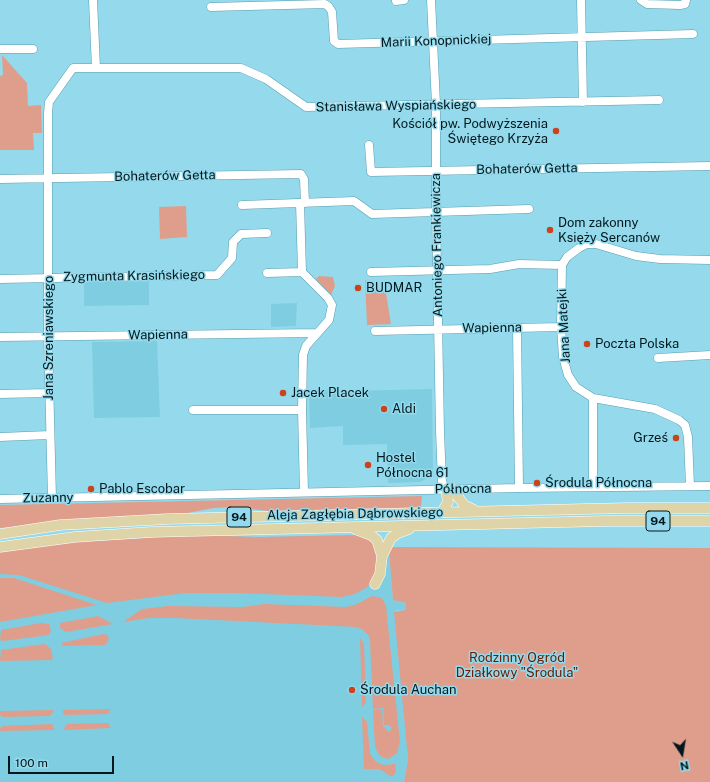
<!DOCTYPE html>
<html>
<head>
<meta charset="utf-8">
<style>
	body { margin:0 }
	#map { position:relative; width:710px; height:782px; overflow:hidden; background:#94daec; font-family:"Public Sans",sans-serif }
	canvas { display:block }
	.north { position:absolute; left:662px; top:734px; width:40px; height:40px; -webkit-text-stroke:3px #94daec; paint-order:stroke; rotate:168deg; font-size:11px; font-weight:700; line-height:16px; text-align:center; color:#00181e }
	.north::after { content:''; display:block; margin:auto; width:14px; height:18px; background:#00181e; clip-path:polygon(50% 0,100% 100%,50% 72%,0 100%) }
	.scale { position:absolute; left:8px; top:756px; width:106px; height:18px; box-sizing:border-box; border:2px solid #00181e; border-top:0; padding-left:5px; font-size:12px; line-height:14px; white-space:nowrap; color:#00181e; -webkit-text-stroke:3px #94daec; paint-order:stroke }
</style>
</head>
<body>
<div id="map">
<canvas width="710" height="782"></canvas>
<div class="north">N</div>
<div class="scale">100 m</div>
</div>
<script>
const ctx = document.querySelector('canvas').getContext('2d');
ctx.lineJoin = 'round';
function fill(path, color) {
  ctx.fillStyle = color;
  ctx.fill(path, 'evenodd');
}
function toPath(rows) {
  const path = new Path2D();
  for (const r of rows) {
    path.moveTo(r[0], r[1]);
    for (let i = 2; i < r.length; i += 2) path.lineTo(r[i], r[i + 1]);
  }
  return path;
}
function stroke(path, color, width, dash) {
  ctx.strokeStyle = color;
  ctx.lineWidth = width;
  ctx.lineCap = dash ? 'butt' : 'round';
  ctx.setLineDash(dash || []);
  ctx.stroke(path);
}
function write(font, color, halo, rows, align = 'center') {
  ctx.font = font + ' "Public Sans",sans-serif';
  ctx.lineWidth = 3;
  ctx.setLineDash([]);
  ctx.textBaseline = 'middle';
  ctx.strokeStyle = halo;
  ctx.fillStyle = color;
  for (const [text, x, y, turn = 0] of rows) {
    ctx.save();
    ctx.translate(x, y);
    ctx.rotate((+turn || 0) * Math.PI / 180);
    ctx.textAlign = isNaN(turn) ? turn : align;
    if (halo) ctx.strokeText(text, 0, 0);
    ctx.fillText(text, 0, 0);
    ctx.restore();
  }
}
const built = toPath([
	[149,281,149,305,84,306,84,282],
	[297,303,296,326,271,327,271,304],
	[157,341,160,417,94,418,92,342],
	[309,389,352,391,432,389,433,475,420,482,388,483,387,444,343,445,343,426,310,428],
	[195,535,258,537,356,535,389,551,393,600,406,603,406,611,396,610,408,759,404,782,0,782,0,551]
]);
const green = toPath([
	[2,55,27,83,28,106,41,105,42,133,33,133,34,150,0,150,0,76,3,75],
	[186,206,187,237,160,239,159,207],
	[319,276,333,277,335,286,331,295,316,279],
	[365,280,386,293,391,324,367,325],
	[422,496,421,508,268,511,236,507,214,508,182,514,131,516,0,528,0,505],
	[195,535,258,537,361,535,374,543,378,558,377,569,374,577,367,587,355,594,342,597,236,593,185,593,107,603,19,575,0,574,0,551,59,543],
	[392,547,710,548,710,782,404,782,408,759,394,612,406,610,406,603,393,600,389,551],
	[0,578,14,578,97,605,0,622],
	[372,596,382,598,386,606,400,742,397,753,388,759,380,756,375,747,373,710,382,709,383,726,389,732,392,728,389,725,384,725,383,708,373,709,370,642,369,636,363,630,357,627,175,618,149,618,123,622,142,609,168,606,242,607,264,604,346,607,355,605],
	[98,616,113,624,66,632,60,628,60,623],
	[41,623,49,624,51,630,49,635,3,641,0,640,1,630],
	[103,634,107,635,109,638,107,643,104,645,63,646,61,643],
	[360,638,364,644,366,702,362,707],
	[45,644,51,649,53,660,0,661,1,650],
	[111,709,108,714,65,715,63,713,63,710],
	[54,710,50,716,3,717,0,715,0,711],
	[362,717,367,722,370,754,375,761,383,765,395,764,396,772,392,777,379,769,364,769],
	[108,723,111,728,63,730,67,724],
	[52,724,55,730,0,731,0,728,3,726]
]);
const minor = toPath([
	[431,0,436,104,436,211,440,431,442,482,446,489],
	[581,0,583,102],
	[641,0,647,4,680,5,685,4,686,0],
	[396,1,404,0],
	[211,7,325,4,329,7,332,12,334,41,338,44,693,34],
	[0,49,33,49],
	[96,68,241,68,266,79,306,107,659,100],
	[369,145,371,172,710,166],
	[0,179,301,174,304,179,305,203],
	[300,203,302,272,328,298,332,305,329,320,306,346,303,355,302,410,304,492],
	[242,205,354,201,372,214,529,209],
	[371,272,490,269,519,264,562,265],
	[267,273,302,272],
	[0,279,217,275,232,258,233,242,241,234,267,233],
	[517,328,519,488],
	[375,331,561,327],
	[0,337,317,333],
	[658,358,710,355],
	[0,394,49,393],
	[193,410,302,410],
	[0,437,49,435],
	[690,486,688,437,685,425,679,420,655,409,593,398,576,387,568,375,563,357,561,327,562,265,567,257,579,248,587,244,596,244,636,256,660,259,710,260],
	[593,487,593,398],
	[52,498,48,337,48,113,49,102,73,68,96,68,93,0],
	[0,499,519,488,710,486]
]);
const major = toPath([
	[452,489,464,505,474,510],
	[442,512,448,502,446,489],
	[355,529,371,535,377,540,382,556],
	[0,534,60,525,167,519,627,508,710,508],
	[0,547,75,537,152,532,606,521,710,521],
	[375,584,380,574,382,556,391,538,398,533,409,529]
]);
const markers = [
	[556,131,4,"#cc431b"],
	[550,230,4,"#cc431b"],
	[358,288,4,"#cc431b"],
	[587,344,4,"#cc431b"],
	[283,393,4,"#cc431b"],
	[384,409,4,"#cc431b"],
	[676,438,4,"#cc431b"],
	[368,465,4,"#cc431b"],
	[537,483,4,"#cc431b"],
	[91,489,4,"#cc431b"],
	[352,690,4,"#cc431b"]
];
const shields = [
	[239,517,24],
	[658,521,24]
];
const shieldNames = [
	["94",239,517],
	["94",658,521]
];
const streetNames = [
	["Marii Konopnickiej",436,41,-2],
	["Stanisława Wyspiańskiego",396,106,-1],
	["Bohaterów Getta",527,169,-1],
	["Bohaterów Getta",165,176,-1],
	["Antoniego Frankiewicza",437,245,-91],
	["Zygmunta Krasińskiego",134,276,-1],
	["Jana Matejki",564,326,-93],
	["Wapienna",492,328,-1],
	["Wapienna",158,335,-1],
	["Jana Szreniawskiego",49,338,-90],
	["Północna",463,489,-1],
	["Zuzanny",48,498,-1],
	["Aleja Zagłębia Dąbrowskiego",355,514,-1]
];
const poiNames = [
	["Kościół pw. Podwyższenia",548,124,"right"],
	["Świętego Krzyża",548,139,"right"],
	["Dom zakonny",558,223],
	["Księży Sercanów",558,238],
	["BUDMAR",366,288],
	["Poczta Polska",595,344],
	["Jacek Placek",291,393],
	["Aldi",392,409],
	["Grześ",668,438,"right"],
	["Hostel",376,458],
	["Północna 61",376,473],
	["Środula Północna",545,483],
	["Pablo Escobar",99,489],
	["Środula Auchan",360,690]
];
const parkNames = [
	["Rodzinny Ogród",517,658],
	["Działkowy \"Środula\"",517,673]
];
fill(built, '#7fcde1');
fill(green, '#df9e8c');
stroke(minor, '#599daf', 9);
stroke(major, '#fff', 11);
stroke(minor, '#fff', 8);
stroke(major, '#dfd4a7', 10);
for (const [x, y, r, color] of markers) {
  const dot = new Path2D();
  dot.arc(x, y, r, 0, 2 * Math.PI);
  ctx.fillStyle = color;
  ctx.fill(dot);
  stroke(dot, '#94daec', 1.5);
}
for (const [x, y, w] of shields) {
  const box = new Path2D();
  box.roundRect(x - w / 2, y - 10, w, 20, 3);
  ctx.fillStyle = '#94daec';
  ctx.fill(box);
  stroke(box, '#00181e', 1);
}
write('bold 12px', '#00181e', null, shieldNames);
write('13px', '#00181e', '#94daec', streetNames);
write('13px', '#00181e', '#94daec', poiNames, 'left');
write('13px', '#661902', '#94daec', parkNames);
</script>
</body>
</html>
